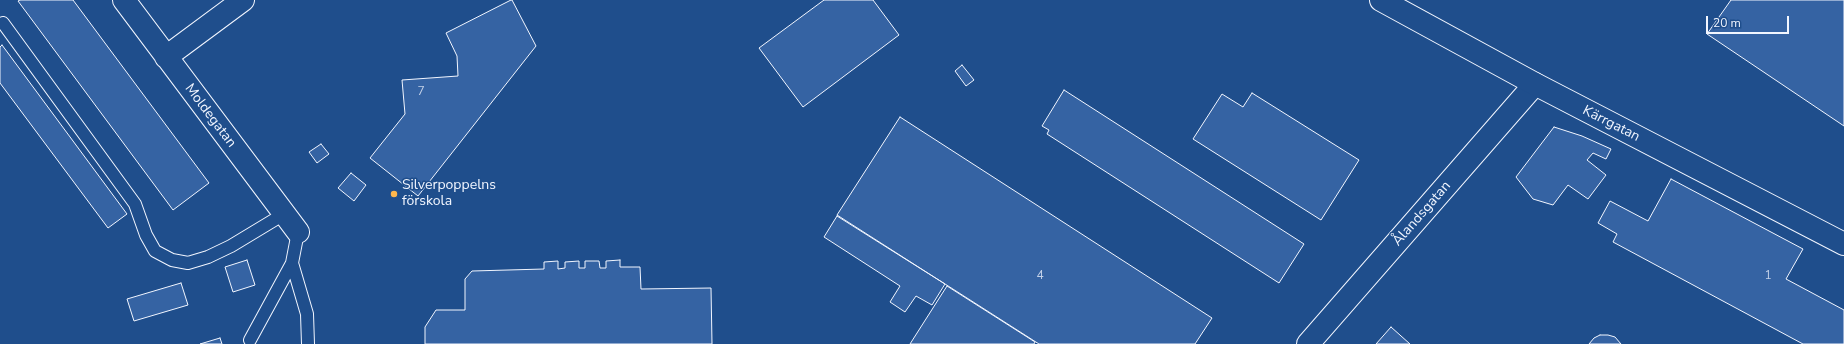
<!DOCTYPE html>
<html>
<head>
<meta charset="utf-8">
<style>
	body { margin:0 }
	#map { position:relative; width:1844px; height:344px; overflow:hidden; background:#1f4e8c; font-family:"Nunito Sans",sans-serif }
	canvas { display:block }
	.scale { position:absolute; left:1706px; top:16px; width:83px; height:18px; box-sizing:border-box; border:2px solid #f2f6ff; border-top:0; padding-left:5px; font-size:12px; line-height:14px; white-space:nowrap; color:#f2f6ff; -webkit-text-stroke:3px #1f4e8c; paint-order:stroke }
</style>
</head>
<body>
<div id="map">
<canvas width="1844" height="344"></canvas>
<div class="scale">20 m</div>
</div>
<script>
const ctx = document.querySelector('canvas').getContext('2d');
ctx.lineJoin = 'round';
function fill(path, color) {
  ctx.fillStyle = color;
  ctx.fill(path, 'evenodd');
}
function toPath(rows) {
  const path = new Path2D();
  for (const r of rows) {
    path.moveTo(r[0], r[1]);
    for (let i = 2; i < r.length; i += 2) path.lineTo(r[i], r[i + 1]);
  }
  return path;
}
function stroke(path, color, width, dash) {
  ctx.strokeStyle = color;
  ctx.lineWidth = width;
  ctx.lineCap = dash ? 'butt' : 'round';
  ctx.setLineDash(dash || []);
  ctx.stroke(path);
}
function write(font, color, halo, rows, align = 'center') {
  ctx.font = font + ' "Nunito Sans",sans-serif';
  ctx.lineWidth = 3;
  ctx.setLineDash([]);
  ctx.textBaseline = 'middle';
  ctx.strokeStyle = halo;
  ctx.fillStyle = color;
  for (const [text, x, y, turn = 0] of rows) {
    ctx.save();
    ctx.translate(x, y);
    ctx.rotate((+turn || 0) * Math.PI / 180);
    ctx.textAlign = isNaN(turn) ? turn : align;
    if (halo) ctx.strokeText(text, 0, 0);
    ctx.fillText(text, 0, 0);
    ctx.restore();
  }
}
const building = toPath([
	[20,0,73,0,209,183,173,210,18,1,20,0],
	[511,0,512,0,536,46,418,196,370,158,405,114,402,80,458,76,457,56,446,33,511,0],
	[824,0,873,0,899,35,803,107,759,48,824,0],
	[1731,0,1844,0,1844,126,1707,34,1731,0],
	[2,45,127,214,108,228,0,83,0,47,2,45],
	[962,65,974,80,966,86,955,71,962,65],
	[1064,90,1304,244,1279,283,1047,134,1049,130,1042,126,1064,90],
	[1252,93,1359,160,1321,220,1193,139,1222,94,1243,107,1252,93],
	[900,117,1212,318,1195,344,1039,344,837,215,900,117],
	[1554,127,1582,136,1611,149,1606,159,1593,153,1587,160,1606,175,1588,199,1568,185,1553,205,1533,199,1516,177,1554,127],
	[321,144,329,154,317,163,309,152,321,144],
	[351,173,366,185,354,201,338,188,351,173],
	[1671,179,1803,249,1786,279,1844,310,1844,344,1803,344,1613,242,1617,234,1598,223,1610,201,1648,221,1671,179],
	[837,216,945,284,932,305,916,296,905,312,890,302,900,286,824,237,837,216],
	[247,260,255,285,233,292,225,267,247,260],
	[620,260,620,267,640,267,641,289,711,288,712,344,425,344,425,327,436,310,465,310,465,279,472,271,544,269,544,262,558,261,558,269,565,268,565,262,579,261,579,268,585,268,585,261,599,261,600,268,606,268,606,261,620,260],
	[181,283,188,305,134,321,127,299,181,283],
	[947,286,1035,342,1034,344,910,344,947,286],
	[1391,327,1410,344,1376,344,1391,327],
	[1600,335,1608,335,1615,337,1621,344,1589,344,1594,338,1600,335],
	[220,338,222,344,200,344,220,338]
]);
const lane = toPath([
	[3,23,135,204,146,235,155,251,172,260,188,263,208,257,231,246,284,214],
	[298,232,292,263,307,314,308,344],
	[250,340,292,263]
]);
const street = toPath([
	[124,0,298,232],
	[166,57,243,0],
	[1308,344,1535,84]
]);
const secondary = toPath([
	[1381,0,1535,84,1844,244]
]);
const markers = [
	[394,194,4,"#ffb74d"]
];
const numberNames = [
	["7",421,92],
	["4",1040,276],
	["1",1768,276]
];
const streetNames = [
	["Moldegatan",210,116,53],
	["Kärrgatan",1611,124,27],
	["Ålandsgatan",1422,214,-49]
];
const poiNames = [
	["Silverpoppelns",402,186],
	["förskola",402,202]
];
fill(building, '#3563a3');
stroke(building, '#f2f6ff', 1);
stroke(lane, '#f2f6ff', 14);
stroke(street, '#f2f6ff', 24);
stroke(secondary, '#f2f6ff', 24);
stroke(lane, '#1f4e8c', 12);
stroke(street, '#1f4e8c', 22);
stroke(secondary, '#1f4e8c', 22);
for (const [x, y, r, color] of markers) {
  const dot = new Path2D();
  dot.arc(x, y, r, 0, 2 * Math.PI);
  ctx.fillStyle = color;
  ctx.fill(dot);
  stroke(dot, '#1f4e8c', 1.5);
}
write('12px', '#c3d1e8', null, numberNames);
write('14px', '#f2f6ff', '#1f4e8c', streetNames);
write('14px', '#f2f6ff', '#1f4e8c', poiNames, 'left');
</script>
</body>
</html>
